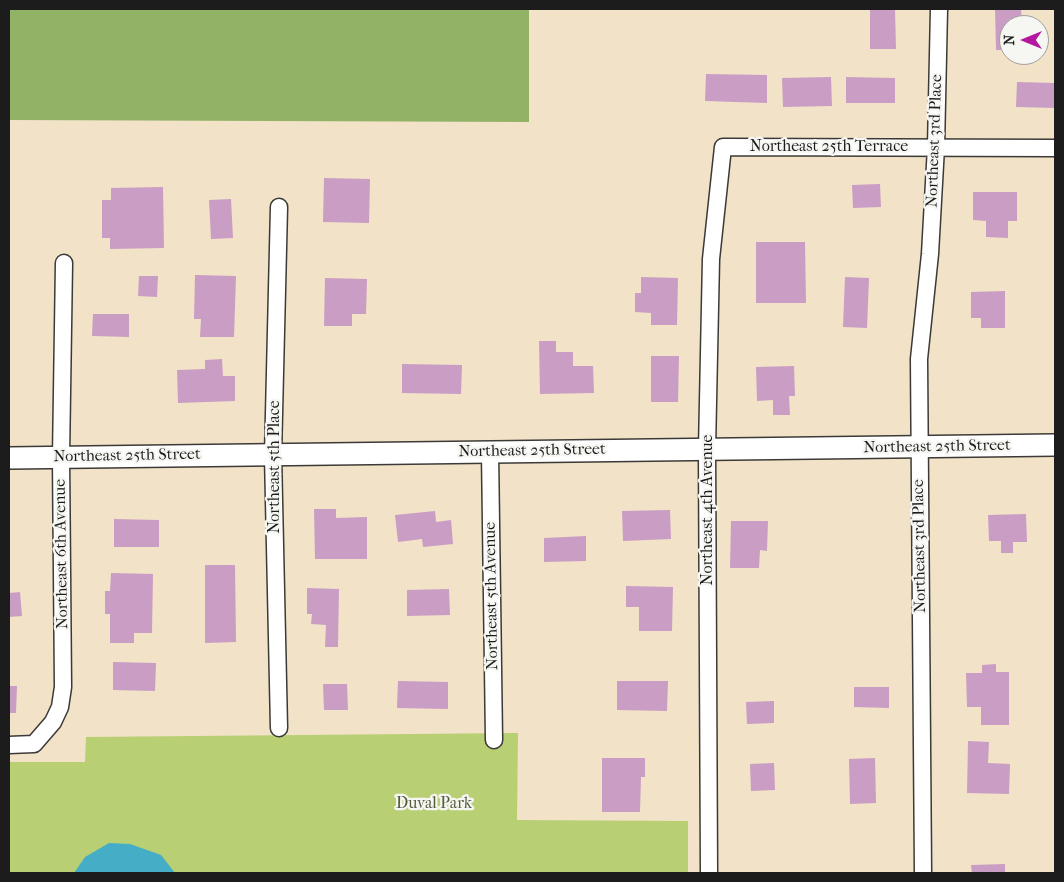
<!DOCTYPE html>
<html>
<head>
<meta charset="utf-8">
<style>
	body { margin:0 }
	#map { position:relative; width:1064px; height:882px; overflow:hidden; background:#f2e2c8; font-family:"IM FELL French Canon",serif }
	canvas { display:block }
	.frame { position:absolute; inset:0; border:10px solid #1c1c1c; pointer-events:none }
	.north { position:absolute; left:999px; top:15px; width:50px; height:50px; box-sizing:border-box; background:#f6f6f2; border:1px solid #9f9f9c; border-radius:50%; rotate:270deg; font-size:14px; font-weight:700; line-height:20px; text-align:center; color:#1c1c1c }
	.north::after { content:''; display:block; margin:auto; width:18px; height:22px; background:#b5179e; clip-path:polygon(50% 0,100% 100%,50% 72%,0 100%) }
</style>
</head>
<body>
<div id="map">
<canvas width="1064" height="882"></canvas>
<div class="frame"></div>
<div class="north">N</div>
</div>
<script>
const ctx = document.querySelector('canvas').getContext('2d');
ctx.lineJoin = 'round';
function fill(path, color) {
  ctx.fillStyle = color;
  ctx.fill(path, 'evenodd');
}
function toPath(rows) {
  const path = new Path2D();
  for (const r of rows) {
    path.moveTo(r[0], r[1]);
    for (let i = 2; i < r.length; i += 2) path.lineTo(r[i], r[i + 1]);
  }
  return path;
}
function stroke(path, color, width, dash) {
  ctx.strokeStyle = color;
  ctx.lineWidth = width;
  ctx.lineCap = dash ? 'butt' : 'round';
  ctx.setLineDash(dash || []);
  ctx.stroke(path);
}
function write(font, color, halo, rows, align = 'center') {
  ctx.font = font + ' "IM FELL French Canon",serif';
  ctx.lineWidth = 4.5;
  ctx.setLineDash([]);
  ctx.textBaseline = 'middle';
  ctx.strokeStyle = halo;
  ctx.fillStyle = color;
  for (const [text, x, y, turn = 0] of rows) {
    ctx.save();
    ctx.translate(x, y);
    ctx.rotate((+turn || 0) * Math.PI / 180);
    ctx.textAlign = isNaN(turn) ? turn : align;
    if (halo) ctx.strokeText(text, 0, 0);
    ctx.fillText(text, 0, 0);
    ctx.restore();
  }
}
const green = toPath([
	[518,733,517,820,688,821,688,873,9,873,9,762,85,762,86,737]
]);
const forest = toPath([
	[9,9,529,9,529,122,9,120]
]);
const water = toPath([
	[109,843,130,844,161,855,175,873,74,873,85,857]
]);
const building = toPath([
	[870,9,895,9,896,49,870,49],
	[995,9,1021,9,1022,25,1009,25,1009,50,996,50],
	[706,74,767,75,767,103,705,101],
	[831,77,832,106,783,107,782,78],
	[846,77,895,78,895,103,846,103],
	[1017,82,1055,83,1055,108,1016,107],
	[324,178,370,179,369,223,323,222],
	[880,184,881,207,853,208,852,185],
	[163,187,164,248,110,249,110,238,102,238,102,200,111,200,111,188],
	[973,192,1017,192,1017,221,1008,221,1008,238,986,237,986,221,973,220],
	[231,199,233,238,211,239,209,200],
	[756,242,805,242,806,303,756,303],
	[195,275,236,276,234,337,200,337,201,319,194,319],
	[139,276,158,276,157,297,138,296],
	[641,277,678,278,677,325,651,325,651,313,635,312,635,293,641,293],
	[845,277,869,278,867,328,843,327],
	[325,278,367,279,366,314,352,314,352,326,324,326],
	[1005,291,1005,328,981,328,981,318,971,318,971,292],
	[93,314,129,314,129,337,92,336],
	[539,341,556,341,556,352,573,352,573,366,593,366,594,393,540,394],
	[651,356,679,356,678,402,651,402],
	[222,359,223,376,235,376,235,401,178,403,177,370,205,369,205,360],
	[402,364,462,365,461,394,402,393],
	[794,366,795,396,789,396,790,415,773,415,773,400,757,401,756,367],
	[314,509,336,509,336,518,367,517,367,559,315,559],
	[670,510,671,539,623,541,622,511],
	[435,511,436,522,451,520,453,544,423,547,422,539,398,542,395,515],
	[1026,514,1027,542,1013,542,1013,553,1001,553,1001,541,989,541,988,515],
	[114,519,159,520,159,547,114,547],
	[731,521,768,521,767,551,760,550,759,568,730,568],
	[586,536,586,561,544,562,544,538],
	[205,565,235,565,236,642,205,643],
	[111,573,153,574,152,633,134,633,134,643,110,643,110,614,105,614,105,591,110,591],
	[626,586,673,587,672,631,639,631,639,607,626,607],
	[307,588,339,589,338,647,325,647,326,625,311,624,312,614,307,614],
	[449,589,450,615,407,616,407,590],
	[20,592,22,616,9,617,9,593],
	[113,662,156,663,155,691,113,690],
	[996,664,996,672,1009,672,1009,725,981,725,981,707,967,707,966,673,982,673,982,665],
	[398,681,448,682,448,709,397,708],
	[617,681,668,681,667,711,617,710],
	[323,684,347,684,348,710,324,710],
	[9,686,17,686,16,713,9,713],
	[854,687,889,687,889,708,854,707],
	[774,701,774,723,747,724,746,702],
	[968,741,989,742,988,763,1010,764,1009,794,967,793],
	[602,758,645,758,645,777,641,777,640,812,602,812],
	[875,758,876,803,850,804,849,759],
	[774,763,775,790,751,791,750,764],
	[1005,864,1005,873,972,873,971,865]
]);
const minor = toPath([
	[279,207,273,455,279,728],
	[490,452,494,740],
	[9,745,34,744,53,722,60,707,63,687,61,457,64,263],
	[709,873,707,449,711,259,723,147,1055,148],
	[923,873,919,359,930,254,936,147,939,9]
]);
const tertiary = toPath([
	[9,458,1055,445]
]);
const streetNames = [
	["Northeast 3rd Place",935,141,-88],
	["Northeast 25th Terrace",829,147],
	["Northeast 25th Street",937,447,-1],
	["Northeast 25th Street",532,451,-1],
	["Northeast 25th Street",127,456,-1],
	["Northeast 5th Place",275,467,-90],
	["Northeast 4th Avenue",708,510,-90],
	["Northeast 3rd Place",920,546,-91],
	["Northeast 6th Avenue",62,554,-91],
	["Northeast 5th Avenue",492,596,-91]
];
const parkNames = [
	["Duval Park",434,804]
];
fill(green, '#b9cf74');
fill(forest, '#92b266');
fill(water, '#45adc5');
fill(building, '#ca9dc4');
stroke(minor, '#3c3a36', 19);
stroke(tertiary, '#3c3a36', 24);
stroke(minor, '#fff', 16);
stroke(tertiary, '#fff', 21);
write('16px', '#1c1c1c', '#f6f6f2', streetNames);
write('16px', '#535b3b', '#f6f6f2', parkNames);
</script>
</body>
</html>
